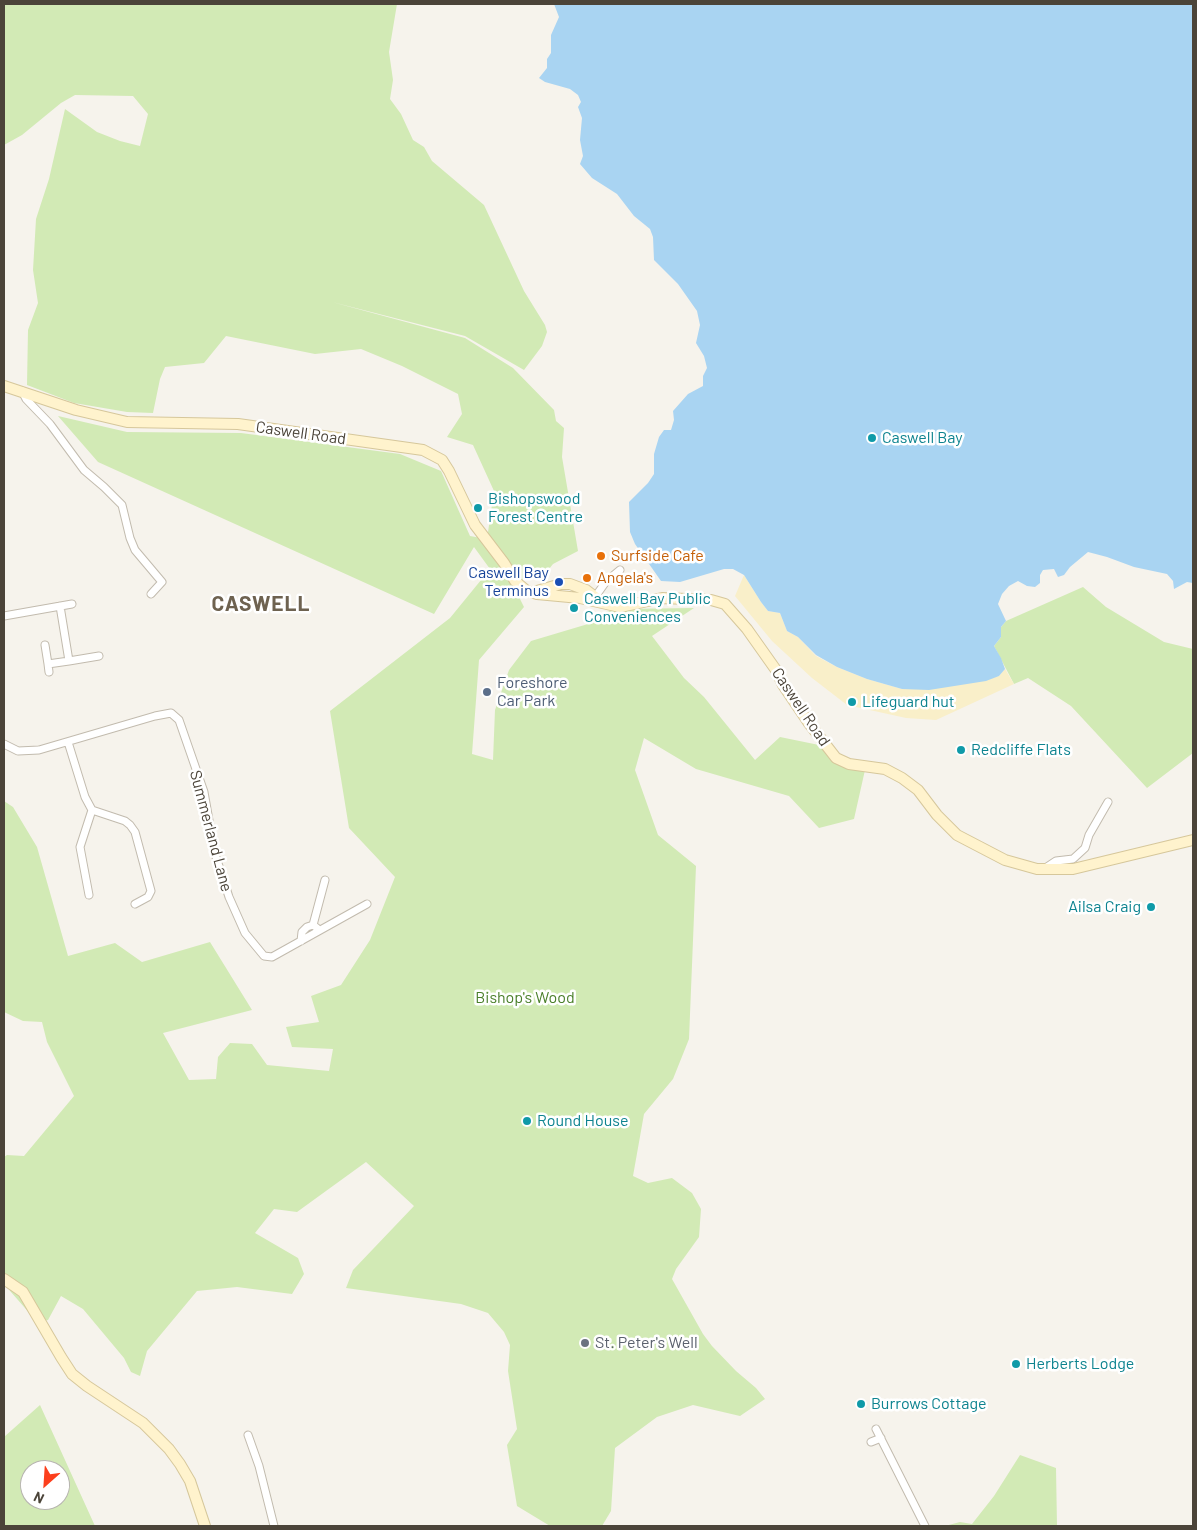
<!DOCTYPE html>
<html>
<head>
<meta charset="utf-8">
<style>
	body { margin:0 }
	#map { position:relative; width:1197px; height:1530px; overflow:hidden; background:#f6f3ec; font-family:Barlow,sans-serif }
	canvas { display:block }
	.frame { position:absolute; inset:0; border:5px solid #4b4439; pointer-events:none }
	.north { position:absolute; left:20px; top:1460px; width:50px; height:50px; box-sizing:border-box; background:#fff; border:1px solid #b7b4b0; border-radius:50%; rotate:206deg; font-size:14px; font-weight:700; line-height:20px; text-align:center; color:#4b4439 }
	.north::after { content:''; display:block; margin:auto; width:18px; height:22px; background:#fc3f1d; clip-path:polygon(50% 0,100% 100%,50% 72%,0 100%) }
</style>
</head>
<body>
<div id="map">
<canvas width="1197" height="1530"></canvas>
<div class="frame"></div>
<div class="north">N</div>
</div>
<script>
const ctx = document.querySelector('canvas').getContext('2d');
ctx.lineJoin = 'round';
function fill(path, color) {
  ctx.fillStyle = color;
  ctx.fill(path, 'evenodd');
}
function toPath(rows) {
  const path = new Path2D();
  for (const r of rows) {
    path.moveTo(r[0], r[1]);
    for (let i = 2; i < r.length; i += 2) path.lineTo(r[i], r[i + 1]);
  }
  return path;
}
function stroke(path, color, width, dash) {
  ctx.strokeStyle = color;
  ctx.lineWidth = width;
  ctx.lineCap = dash ? 'butt' : 'round';
  ctx.setLineDash(dash || []);
  ctx.stroke(path);
}
function write(font, color, halo, rows, align = 'center') {
  ctx.font = font + ' Barlow,sans-serif';
  ctx.lineWidth = 5;
  ctx.setLineDash([]);
  ctx.textBaseline = 'middle';
  ctx.strokeStyle = halo;
  ctx.fillStyle = color;
  for (const [text, x, y, turn = 0] of rows) {
    ctx.save();
    ctx.translate(x, y);
    ctx.rotate((+turn || 0) * Math.PI / 180);
    ctx.textAlign = isNaN(turn) ? turn : align;
    if (halo) ctx.strokeText(text, 0, 0);
    ctx.fillText(text, 0, 0);
    ctx.restore();
  }
}
const green = toPath([
	[4,4,397,4,389,52,393,80,390,99,401,114,413,140,424,147,432,161,484,205,524,291,545,325,547,332,542,346,524,370,465,336,332,302,465,338,513,368,554,410,556,421,564,428,562,457,578,551,553,564,545,574,532,575,513,585,524,607,479,660,472,754,493,760,495,710,509,670,531,641,588,624,600,613,620,609,694,608,652,636,684,678,704,697,755,760,780,737,819,745,832,760,865,770,854,819,819,828,789,796,696,769,644,738,635,770,658,835,696,866,689,1039,673,1079,644,1114,633,1176,648,1183,672,1178,692,1193,701,1209,699,1237,676,1269,672,1279,703,1334,712,1346,736,1371,756,1388,765,1399,740,1416,693,1405,657,1417,615,1448,611,1511,602,1526,550,1526,517,1506,507,1445,517,1429,508,1371,510,1345,504,1332,488,1313,461,1304,346,1288,353,1270,414,1206,366,1162,297,1212,274,1209,255,1233,298,1258,304,1274,292,1294,237,1287,197,1291,147,1351,140,1376,131,1372,124,1358,83,1309,61,1296,48,1320,38,1323,4,1284,4,1157,7,1155,24,1156,74,1096,47,1042,42,1022,23,1021,4,1012,4,801,13,807,37,847,68,956,115,943,142,962,210,942,252,1010,163,1033,189,1080,216,1079,218,1057,230,1043,252,1044,267,1065,329,1071,333,1049,292,1047,286,1027,319,1022,311,996,341,985,370,940,395,877,349,828,330,711,450,618,490,569,474,547,434,614,98,462,58,416,127,432,241,433,400,454,441,471,470,536,487,539,494,491,473,445,447,437,462,414,458,394,402,366,361,349,315,354,226,336,204,363,165,367,160,379,153,413,127,412,74,403,27,385,28,330,38,303,33,270,36,219,49,179,65,109,97,132,120,141,140,146,148,114,133,96,75,95,61,103,22,135,4,145],
	[1083,587,1106,607,1164,642,1193,649,1193,753,1147,788,1071,706,1028,678,1014,684,994,646,1001,637,1001,627,1006,621],
	[40,1405,95,1526,4,1526,4,1437],
	[30,1470,60,1470,60,1500,30,1500],
	[1020,1455,1056,1468,1057,1526,945,1526,960,1522,972,1524,994,1496]
]);
const sand = toPath([
	[744,575,761,602,768,611,780,613,787,631,798,637,816,656,837,667,867,679,902,689,999,676,1005,669,1014,684,936,720,906,718,847,705,812,678,772,641,735,596]
]);
const water = toPath([
	[554,4,1193,4,1193,583,1187,582,1174,589,1173,581,1167,574,1134,567,1107,557,1088,552,1070,567,1064,575,1058,577,1054,569,1043,570,1040,575,1040,583,1035,587,1027,586,1018,581,1009,586,1002,594,998,604,1006,621,1001,627,1001,637,994,646,1001,658,1005,669,999,676,986,681,929,690,902,689,867,679,837,667,816,655,798,637,787,631,780,613,768,611,761,602,744,575,733,569,724,569,680,582,661,581,635,544,630,532,629,502,648,483,654,474,654,454,659,437,664,430,671,430,674,420,673,411,688,394,703,386,703,376,707,368,704,356,696,343,700,325,697,311,678,284,654,260,653,237,650,229,634,216,617,194,592,178,580,164,583,156,580,140,582,118,578,107,581,102,578,95,570,89,545,82,539,78,547,68,547,59,551,53,551,35,559,17]
]);
const street = toPath([
	[22,391,26,399,50,424,84,470,104,487,122,505,130,538,135,550,162,582,151,594],
	[608,580,620,570],
	[595,597,605,583],
	[4,616,72,604],
	[45,645,48,664,69,661,60,606],
	[69,661,99,656],
	[48,664,49,672],
	[68,742,85,797,92,810,80,847,89,895],
	[4,744,18,751,39,750,155,716,171,713,179,720,204,792,215,854,229,897,245,933,264,956,272,957,367,904],
	[92,810,125,821,130,825,135,832,151,891,148,897,135,904],
	[1044,869,1056,861,1073,859,1085,848,1089,835,1108,802],
	[313,925,325,880],
	[301,941,302,932,307,927,313,925,317,928],
	[876,1429,925,1526],
	[248,1435,259,1466,274,1526],
	[871,1442,881,1438]
]);
const secondary = toPath([
	[4,386,76,410,127,422,238,424,423,450,442,460,449,471,475,525,504,563,515,581,527,591,537,594,580,598,620,607,662,598,711,600,725,604,747,629,776,670,783,685,808,722,836,758,849,764,885,769,902,778,918,790,937,815,957,835,1005,860,1037,869,1073,869,1193,840],
	[537,591,561,584,570,584,586,590,603,603],
	[4,1279,23,1292,61,1357,72,1374,87,1386,143,1423,169,1449,180,1464,190,1481,205,1526]
]);
const markers = [
	[872,438,5,"#0f9aa8"],
	[478,508,5,"#0f9aa8"],
	[601,556,5,"#e8710a"],
	[587,578,5,"#e8710a"],
	[559,582,5,"#1a4fb4"],
	[574,608,5,"#0f9aa8"],
	[487,692,5,"#5c6f8a"],
	[852,702,5,"#0f9aa8"],
	[961,750,5,"#0f9aa8"],
	[1151,907,5,"#0f9aa8"],
	[527,1121,5,"#0f9aa8"],
	[585,1343,5,"#6b7280"],
	[1016,1364,5,"#0f9aa8"],
	[861,1404,5,"#0f9aa8"]
];
const streetNames = [
	["Caswell Road",301,433,8],
	["Caswell Road",801,707,56],
	["Summerland Lane",211,831,75]
];
const cultureNames = [
	["Caswell Bay",882,438],
	["Bishopswood",488,499],
	["Forest Centre",488,517],
	["Caswell Bay Public",584,599],
	["Conveniences",584,617],
	["Lifeguard hut",862,702],
	["Redcliffe Flats",971,750],
	["Ailsa Craig",1141,907,"right"],
	["Round House",537,1121],
	["Herberts Lodge",1026,1364],
	["Burrows Cottage",871,1404]
];
const foodNames = [
	["Surfside Cafe",611,556],
	["Angela's",597,578]
];
const transitNames = [
	["Caswell Bay",549,573],
	["Terminus",549,591]
];
const serviceNames = [
	["Foreshore",497,683],
	["Car Park",497,701]
];
const parkNames = [
	["Bishop's Wood",525,998]
];
const worshipNames = [
	["St. Peter's Well",595,1343]
];
const districtNames = [
	["CASWELL",261,604]
];
fill(green, '#d2eab5');
fill(sand, '#f9efc9');
fill(water, '#a9d4f2');
stroke(street, '#c2bbae', 9);
stroke(secondary, '#d6c79b', 12);
stroke(street, '#fff', 7);
stroke(secondary, '#fff3cd', 10);
for (const [x, y, r, color] of markers) {
  const dot = new Path2D();
  dot.arc(x, y, r, 0, 2 * Math.PI);
  ctx.fillStyle = color;
  ctx.fill(dot);
  stroke(dot, '#fff', 2);
}
write('16px', '#4b4439', '#fff', streetNames);
write('16px', '#0d838f', '#fff', cultureNames, 'left');
write('16px', '#c56008', '#fff', foodNames, 'left');
write('16px', '#164399', '#fff', transitNames, 'right');
write('16px', '#4e5e75', '#fff', serviceNames, 'left');
write('16px', '#4a7f2a', '#fff', parkNames);
write('16px', '#5b616d', '#fff', worshipNames, 'left');
ctx.letterSpacing = '1px';
write('bold 21px', '#6e6250', '#fff', districtNames);
ctx.letterSpacing = '0px';
</script>
</body>
</html>
